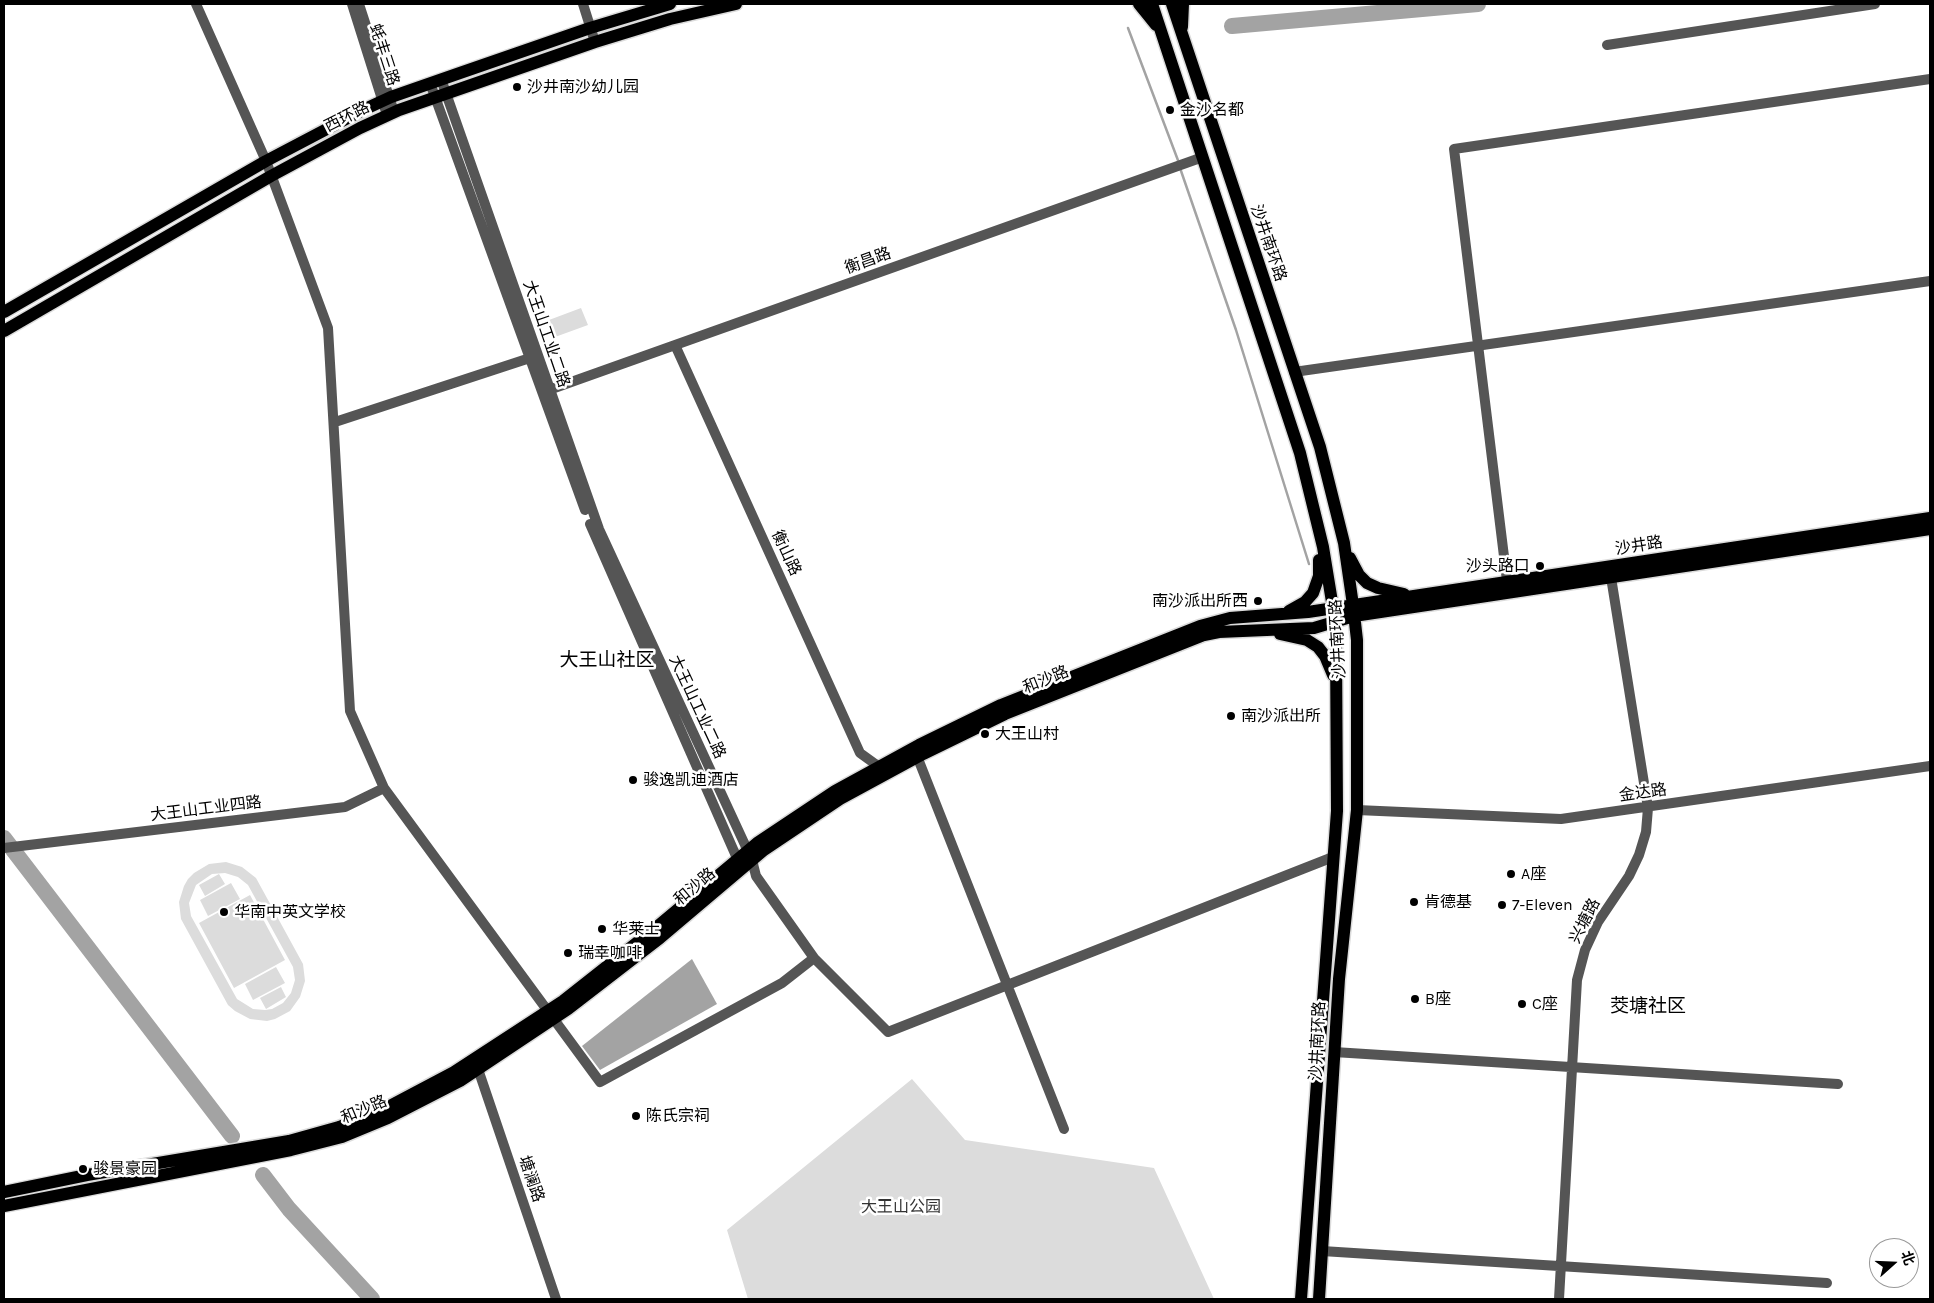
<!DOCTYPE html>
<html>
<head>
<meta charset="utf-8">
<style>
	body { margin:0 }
	#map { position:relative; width:1934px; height:1303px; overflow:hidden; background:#fff; font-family:Karla,"Noto Sans SC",sans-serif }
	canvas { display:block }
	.frame { position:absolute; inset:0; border:5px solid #000; pointer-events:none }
	.north { position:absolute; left:1869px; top:1238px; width:50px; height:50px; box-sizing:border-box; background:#fff; border:1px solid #999; border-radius:50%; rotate:70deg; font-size:14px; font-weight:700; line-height:20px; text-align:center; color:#000 }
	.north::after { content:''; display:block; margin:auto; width:18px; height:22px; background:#000; clip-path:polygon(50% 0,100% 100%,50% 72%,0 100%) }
</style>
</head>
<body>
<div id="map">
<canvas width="1934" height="1303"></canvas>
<div class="frame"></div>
<div class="north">北</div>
</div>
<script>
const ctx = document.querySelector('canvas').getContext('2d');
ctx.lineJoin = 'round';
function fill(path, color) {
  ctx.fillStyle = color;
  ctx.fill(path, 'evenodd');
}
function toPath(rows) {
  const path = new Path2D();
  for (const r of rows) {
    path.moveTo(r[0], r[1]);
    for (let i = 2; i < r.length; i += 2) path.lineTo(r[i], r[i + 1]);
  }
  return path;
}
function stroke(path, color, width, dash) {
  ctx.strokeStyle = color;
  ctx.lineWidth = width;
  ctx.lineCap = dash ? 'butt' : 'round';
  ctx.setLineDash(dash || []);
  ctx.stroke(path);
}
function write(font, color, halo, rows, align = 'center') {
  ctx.font = font + ' Karla,"Noto Sans SC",sans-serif';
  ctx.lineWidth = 5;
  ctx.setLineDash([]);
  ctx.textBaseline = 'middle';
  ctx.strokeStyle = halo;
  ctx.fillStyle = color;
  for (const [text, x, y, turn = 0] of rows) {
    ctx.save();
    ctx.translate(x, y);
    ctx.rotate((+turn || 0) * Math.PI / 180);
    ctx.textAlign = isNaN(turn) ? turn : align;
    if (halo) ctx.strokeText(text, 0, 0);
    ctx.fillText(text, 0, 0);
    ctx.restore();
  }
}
const green = toPath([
	[581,308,588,325,555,337,549,320],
	[226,862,242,867,256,878,303,964,305,981,300,997,290,1011,275,1019,267,1021,250,1019,235,1011,228,1005,181,919,179,902,184,886,188,879,194,873,209,864],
	[225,873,238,877,248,885,293,967,295,980,291,993,283,1003,272,1009,265,1010,253,1009,237,999,191,916,189,903,196,885,212,874],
	[219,874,225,884,205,896,199,885],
	[231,883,240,899,208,916,200,900],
	[250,895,285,960,234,988,199,923],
	[276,967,285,983,253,1000,245,984],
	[281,987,286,997,266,1009,260,998],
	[912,1079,965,1140,1154,1168,1214,1299,748,1299,727,1230]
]);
const water = toPath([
	[692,959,717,1004,600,1070,582,1046]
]);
const stream = toPath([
	[1128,28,1179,163],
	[1180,168,1236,330,1309,564]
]);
const river = toPath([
	[1232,26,1478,4],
	[4,838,232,1136],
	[263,1175,289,1209,372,1299]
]);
const minor = toPath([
	[196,4,266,161,328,328,350,711,384,788,600,1082,782,983,814,958],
	[352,4,387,115],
	[359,4,394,112],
	[583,4,595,42],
	[1607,45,1875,4],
	[441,79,599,529,752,860,756,876,814,958,888,1032,1333,857],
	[430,83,585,510],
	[675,345,860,753,878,766],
	[1294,372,1930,281],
	[546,391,1203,157],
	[335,422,536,356],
	[590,524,740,865],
	[1508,589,1454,149,1930,79],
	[915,751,1064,1129],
	[1357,810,1561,819,1930,766],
	[4,848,345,807,384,788],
	[1334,1052,1838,1084],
	[478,1069,556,1299],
	[1322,1251,1827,1283],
	[1559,1299,1577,980,1585,950,1598,922,1629,876,1639,855,1646,832,1648,808,1610,571]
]);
const major = toPath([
	[1139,4,1156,25],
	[1152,4,1300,453,1323,547,1333,608,1336,642,1337,811,1301,1299],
	[1172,4,1320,447,1344,543,1353,605,1357,640,1357,810,1339,979,1319,1299],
	[1182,27,1183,4],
	[4,312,266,161,363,110,391,97,457,74,590,28,670,4],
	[4,331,271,176,360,128,399,110,595,42,670,19,736,4],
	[1350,558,1359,575,1367,583,1378,588,1404,594],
	[1289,611,1305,602,1313,593,1319,576,1319,560],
	[1280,634,1307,640,1318,647,1325,656,1333,675],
	[4,1192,87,1175,289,1141,339,1127,384,1109,454,1072,563,1001,653,930,757,843,835,791,919,745,1001,705,1200,626,1230,618,1308,612,1930,518],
	[4,1206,291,1150,342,1137,388,1118,460,1081,568,1009,660,938,764,850,840,799,923,754,1005,714,1204,635,1219,632,1314,628,1354,616,1930,529]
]);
const markers = [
	[517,87,5,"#000"],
	[1170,110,5,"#000"],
	[1540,566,5,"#000"],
	[1258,601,5,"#000"],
	[1231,716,5,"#000"],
	[985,734,5,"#000"],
	[633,780,5,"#000"],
	[1511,874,5,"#000"],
	[1414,902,5,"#000"],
	[1502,905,5,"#000"],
	[224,912,5,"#000"],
	[602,929,5,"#000"],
	[568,953,5,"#000"],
	[1415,999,5,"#000"],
	[1522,1004,5,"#000"],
	[636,1116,5,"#000"],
	[83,1169,5,"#000"]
];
const streetNames = [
	["蚝丰三路",384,55,72],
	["西环路",347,117,-27],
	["沙井南环路",1268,243,71],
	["衡昌路",868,261,-20],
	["大王山工业二路",546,334,71],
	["沙井路",1639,546,-9],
	["衡山路",786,553,65],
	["沙井南环路",1338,639,-93],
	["和沙路",1046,680,-22],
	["大王山工业二路",697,707,65],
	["金达路",1643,793,-8],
	["大王山工业四路",206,809,-7],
	["和沙路",695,887,-40],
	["兴塘路",1585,921,-63],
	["沙井南环路",1318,1041,-87],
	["和沙路",364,1110,-23],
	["塘澜路",531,1179,71]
];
const poiNames = [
	["沙井南沙幼儿园",527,87],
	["金沙名都",1180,110],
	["沙头路口",1530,566,"right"],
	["南沙派出所西",1248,601,"right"],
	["南沙派出所",1241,716],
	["大王山村",995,734],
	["骏逸凯迪酒店",643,780],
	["A座",1521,874],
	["肯德基",1424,902],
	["7-Eleven",1512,905],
	["华南中英文学校",234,912],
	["华莱士",612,929],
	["瑞幸咖啡",578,953],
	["B座",1425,999],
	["C座",1532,1004],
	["陈氏宗祠",646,1116],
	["骏景豪园",93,1169]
];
const parkNames = [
	["大王山公园",901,1207]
];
const quarterNames = [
	["大王山社区",607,661],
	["茭塘社区",1648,1007]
];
fill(green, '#dcdcdc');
fill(water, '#a3a3a3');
stroke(stream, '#a3a3a3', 2.5);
stroke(river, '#a3a3a3', 16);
stroke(major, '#dbdbdb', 15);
stroke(minor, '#555', 10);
stroke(major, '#000', 12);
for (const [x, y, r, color] of markers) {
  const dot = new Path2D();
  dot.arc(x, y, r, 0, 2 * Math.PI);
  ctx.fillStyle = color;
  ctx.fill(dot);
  stroke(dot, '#fff', 2);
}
write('16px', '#000', '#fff', streetNames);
write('16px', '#000', '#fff', poiNames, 'left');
write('16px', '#333', '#fff', parkNames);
write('19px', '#000', '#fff', quarterNames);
</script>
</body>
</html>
